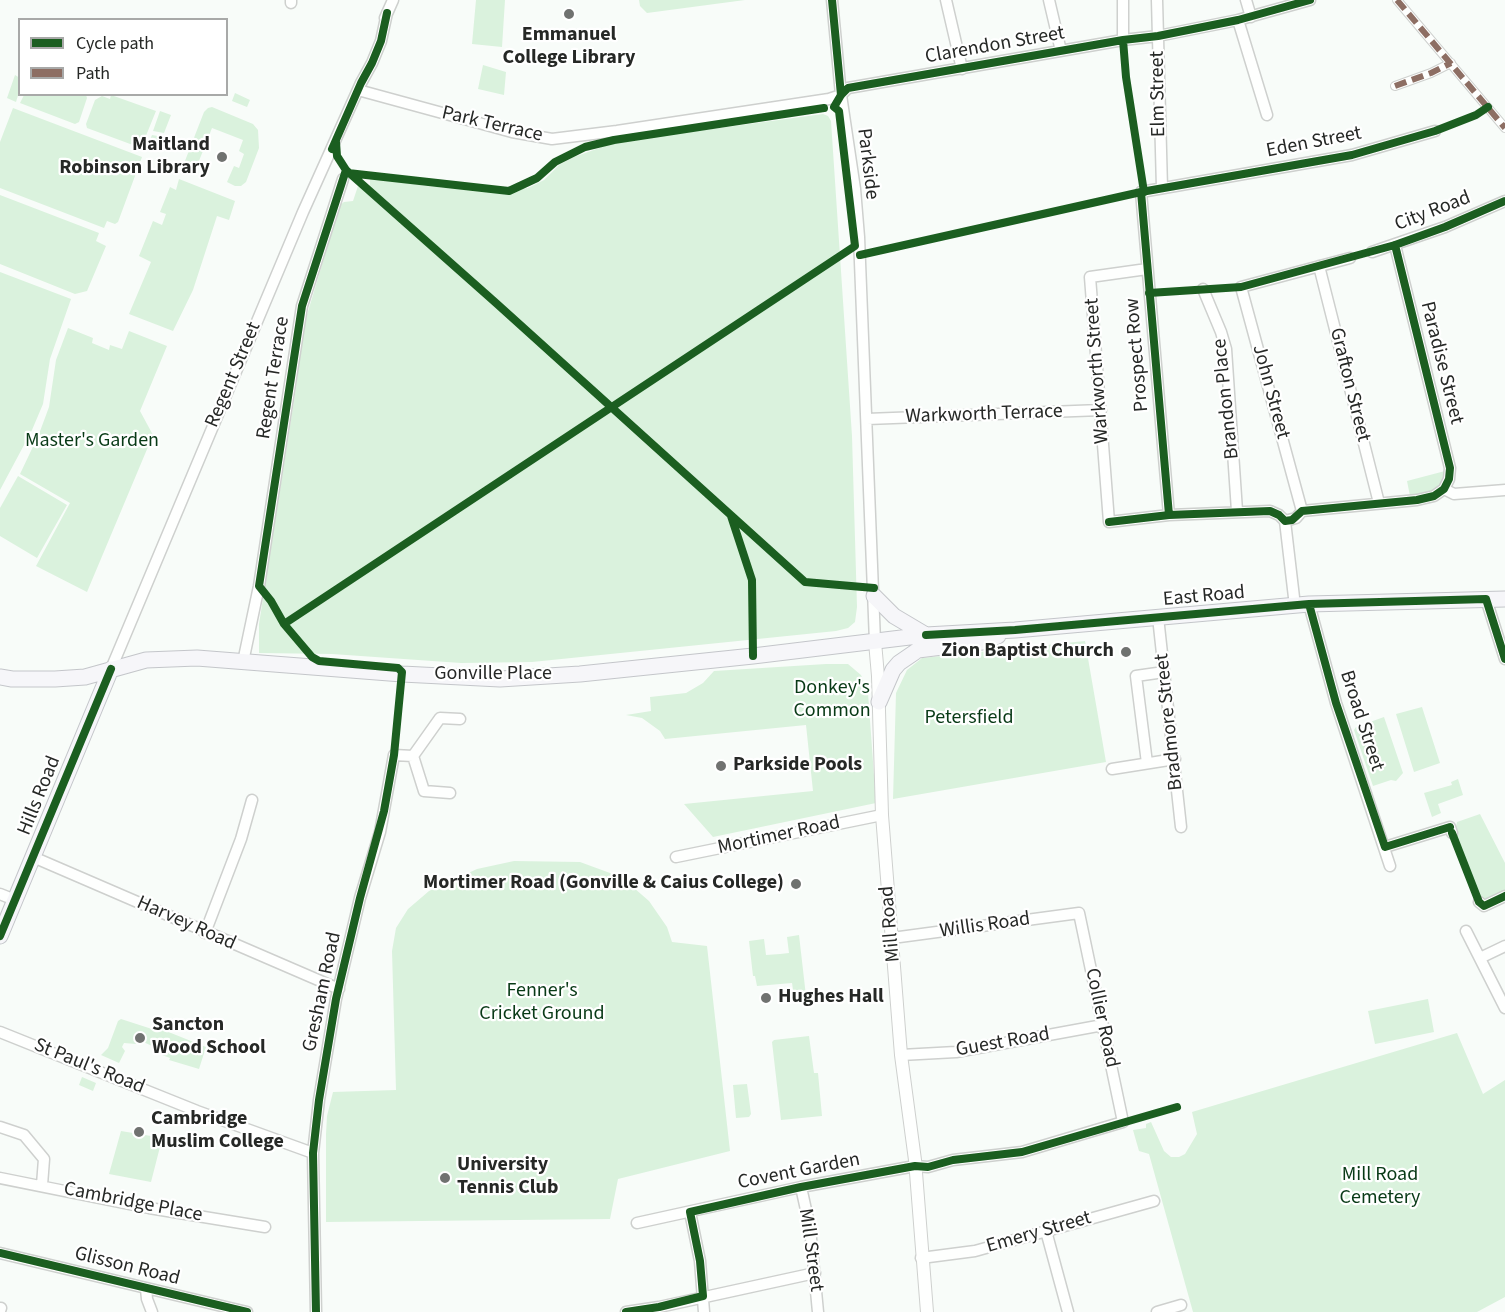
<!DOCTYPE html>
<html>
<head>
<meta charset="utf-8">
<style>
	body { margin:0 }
	#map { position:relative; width:1505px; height:1312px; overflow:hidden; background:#f8fcf9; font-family:"Source Sans 3",sans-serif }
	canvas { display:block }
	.legend { position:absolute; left:18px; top:18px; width:210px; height:78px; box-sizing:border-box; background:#fff; border:2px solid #a8a9a8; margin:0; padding:8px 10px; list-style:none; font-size:18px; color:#262826 }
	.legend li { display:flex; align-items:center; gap:12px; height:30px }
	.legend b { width:30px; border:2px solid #a8a9a8 }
</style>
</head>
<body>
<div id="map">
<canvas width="1505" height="1312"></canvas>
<ul class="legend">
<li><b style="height:8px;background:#1b5e20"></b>Cycle path</li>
<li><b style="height:8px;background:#8d6e63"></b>Path</li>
</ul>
</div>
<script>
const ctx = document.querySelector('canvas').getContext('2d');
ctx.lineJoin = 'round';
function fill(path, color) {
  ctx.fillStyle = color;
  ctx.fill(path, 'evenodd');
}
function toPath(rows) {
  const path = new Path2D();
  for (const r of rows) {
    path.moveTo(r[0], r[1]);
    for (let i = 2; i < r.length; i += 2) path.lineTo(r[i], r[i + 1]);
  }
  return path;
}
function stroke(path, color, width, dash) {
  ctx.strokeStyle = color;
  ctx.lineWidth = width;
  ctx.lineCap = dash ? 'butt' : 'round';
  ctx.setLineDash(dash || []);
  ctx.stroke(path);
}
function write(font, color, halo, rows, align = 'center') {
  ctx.font = font + ' "Source Sans 3",sans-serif';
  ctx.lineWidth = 4.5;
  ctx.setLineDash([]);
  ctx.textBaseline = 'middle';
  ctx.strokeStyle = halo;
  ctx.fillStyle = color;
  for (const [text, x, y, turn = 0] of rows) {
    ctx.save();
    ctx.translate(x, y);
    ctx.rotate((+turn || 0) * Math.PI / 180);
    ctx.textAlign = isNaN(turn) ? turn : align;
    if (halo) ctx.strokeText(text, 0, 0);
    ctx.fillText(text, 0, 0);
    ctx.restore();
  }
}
const green = toPath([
	[476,0,505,0,502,47,472,44],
	[639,0,745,0,647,13,640,6],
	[483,65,506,72,504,95,478,89],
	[15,75,20,78,19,92,16,102,7,98],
	[235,93,250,100,247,107,232,101],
	[86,95,87,98,79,122,75,124,20,103,24,95],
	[111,95,156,111,141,148,87,128,86,124,95,100,102,96,110,99],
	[212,107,253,124,258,130,259,148,246,182,241,186,235,186,227,182,234,166,239,168,244,154,239,151,243,140,212,128,195,171,183,166,204,112,208,108],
	[13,108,142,157,118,222,115,224,107,221,104,228,0,188,0,142],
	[160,111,171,115,164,133,153,131],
	[823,114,828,116,831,121,852,436,857,607,855,622,848,628,836,631,532,662,461,663,332,654,259,653,259,624,296,388,303,328,340,205,344,202,353,201,358,186,366,189,370,185,370,177,426,186,494,192,528,188,544,180,559,165,574,157,616,142],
	[152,135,163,137,158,151,147,147],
	[179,179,235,201,229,220,217,216,193,290,173,331,129,314,151,262,139,256,153,221,162,225,166,214,160,212,170,187,176,190],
	[0,195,99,233,96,241,106,246,87,291,75,294,0,264],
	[0,272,71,299,50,359,43,404,32,430,0,490],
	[68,328,93,338,92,343,109,350,110,345,122,349,129,331,167,346,140,411,153,435,87,592,36,566,70,503,20,474,39,434,49,407,56,360],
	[1445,471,1442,485,1432,492,1410,496,1407,481],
	[18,476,67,505,37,558,0,536,0,508],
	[1085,641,1106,762,893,799,896,693,907,670,922,658],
	[826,664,848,664,861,675,868,693,876,803,713,837,684,804,813,791,806,725,665,739,660,731,642,718,626,715,651,711,650,697,686,693,703,683,714,671],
	[1422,707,1440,763,1414,772,1396,714],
	[1384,717,1403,773,1396,781,1391,780,1373,786,1354,730,1356,727],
	[1458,779,1463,795,1438,804,1441,813,1432,817,1424,793,1452,785,1451,782],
	[1480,814,1505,863,1505,892,1487,901,1481,898,1455,831,1457,822],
	[514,861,580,862,610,873,634,888,649,901,667,927,672,942,707,946,730,1151,618,1179,610,1219,326,1222,326,1134,327,1116,333,1092,396,1090,392,951,396,928,408,909,429,891,477,869],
	[799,935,806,996,794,996,792,983,757,986,755,976,753,976,749,941,764,939,766,955,780,954,789,953,787,937],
	[1428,999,1434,1032,1375,1044,1368,1011],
	[121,1019,155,1030,156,1027,206,1047,199,1069,169,1060,170,1058,162,1055,163,1051,139,1040,136,1044,124,1043,122,1047,125,1051,119,1063,101,1055,108,1048,118,1021],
	[1457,1033,1483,1094,1505,1080,1505,1297,1477,1312,1193,1312,1149,1154,1139,1151,1133,1130,1146,1128,1146,1124,1151,1122,1164,1151,1171,1157,1179,1157,1185,1154,1197,1134,1192,1112],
	[809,1036,814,1073,818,1073,822,1116,781,1120,772,1042,774,1040],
	[82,1077,96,1083,93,1091,79,1085],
	[747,1084,751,1114,749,1117,736,1118,733,1085],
	[121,1131,157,1137,161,1143,151,1182,109,1174]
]);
const pedestrian = toPath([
	[1397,0,1505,128],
	[1395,86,1431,73,1451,63]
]);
const minor = toPath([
	[832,0,841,95,855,189,859,237,875,642],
	[946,0,962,69],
	[1049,0,1061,51],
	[1123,0,1123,40],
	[1157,0,1162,188],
	[1246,0,1251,17],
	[291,3,291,0],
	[385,18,393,0],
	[1238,20,1267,115],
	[358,90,512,132,552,139,617,131,829,99,841,95,848,88,1123,40,1158,36,1238,20,1310,0],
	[1372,252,1445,227,1505,201],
	[1319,266,1379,503],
	[1147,269,1090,277,1109,522,1169,515,1270,511,1279,515,1285,521],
	[1203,289,1221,332,1226,349,1237,511],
	[867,419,1101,410],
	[1444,489,1454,494,1505,490],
	[1302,511,1241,287,1350,258],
	[1169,515,1141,192,1352,155,1435,131],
	[1285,521,1296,518,1302,511,1417,500,1434,496,1444,489,1449,479,1450,468,1395,245],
	[1285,521,1295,606],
	[1486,599,1505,659],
	[1309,604,1336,703,1390,866],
	[1158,617,1181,827],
	[243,662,259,586,302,306,343,179],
	[111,669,303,212,361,83,372,63,381,41,387,13],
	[1147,763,1136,676,1164,672],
	[1112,769,1175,759],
	[450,793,424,791,413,756,440,718,460,719],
	[1385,847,1450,827,1452,833],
	[33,857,339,989],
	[676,857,882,815],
	[0,894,15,900],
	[1479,902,1484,906,1505,896],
	[1466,931,1505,1008],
	[205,933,241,839,252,800],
	[1480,958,1505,946],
	[0,1032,197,1111,313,1153],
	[901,1055,956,1052,1103,1025],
	[0,1127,24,1135,44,1159,42,1185],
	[0,1178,149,1208,265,1227],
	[801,1187,810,1228,818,1312],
	[690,1212,700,1261,704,1312],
	[637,1223,801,1187,915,1166,928,1167,953,1160,1022,1152,1123,1122,1079,913,892,938],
	[1046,1231,1068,1312],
	[0,1253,247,1312],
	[921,1258,975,1251,1154,1201],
	[146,1289,147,1299,152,1312],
	[0,1311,1,1308],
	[316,1312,313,1153,319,1100,336,999,360,898,380,832,394,755,413,756],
	[626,1312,659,1307,815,1273],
	[1157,1312,1181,1305]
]);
const tertiary = toPath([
	[875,642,878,676,882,815,901,1055,915,1160,927,1312]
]);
const primary = toPath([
	[874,596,894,616,926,635],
	[0,677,12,679,55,679,85,677,146,660,197,658,402,674,500,679,580,674,753,656,926,635,1015,630,1309,604,1505,599],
	[879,702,893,670,899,663,918,650,982,642,998,636],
	[0,936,111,669]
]);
const quiet = toPath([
	[1397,0,1505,128],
	[1395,86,1431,73,1451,63]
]);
const cycleway = toPath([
	[832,0,841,95],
	[1123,40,1126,77,1144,192],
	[336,142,337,156,346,170,496,303,805,582,874,588],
	[332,149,361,83,372,63,381,41,387,13],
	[348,173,509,191,537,178,555,162,585,147,614,140,824,108],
	[1141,192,1169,515],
	[860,255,1141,192,1352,155,1435,131,1476,115,1488,107],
	[1149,293,1241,287,1395,245,1445,227,1505,201],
	[731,516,752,580,753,656],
	[1109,522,1169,515,1270,511,1279,515,1285,521,1292,520,1302,511,1417,500,1434,496,1444,489,1449,479,1450,468,1395,245],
	[1309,604,1336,703,1385,847,1450,827],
	[284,624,855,246,839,111,834,107,841,95,848,88,1123,40,1158,36,1238,20,1310,0],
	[926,635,1015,630,1309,604,1486,599,1505,659],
	[1452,833,1479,902,1484,906,1505,896],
	[0,936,111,669],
	[0,1253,247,1312],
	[316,1312,313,1153,319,1100,336,999,360,898,384,811,394,755,402,672,398,668,319,661,312,657,284,624,271,601,259,586,302,306,346,170],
	[626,1312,659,1307,703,1296,700,1261,690,1212,801,1187,915,1166,928,1167,953,1160,1022,1152,1177,1107]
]);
const markers = [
	[569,14,6,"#707270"],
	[222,157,6,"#707270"],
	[1126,652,6,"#707270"],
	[721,766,6,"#707270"],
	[796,884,6,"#707270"],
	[766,998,6,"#707270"],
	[140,1038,6,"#707270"],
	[139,1132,6,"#707270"],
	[445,1178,6,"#707270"]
];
const poiNames = [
	["Emmanuel",569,36,"center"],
	["College Library",569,59,"center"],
	["Maitland",210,146,"right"],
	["Robinson Library",210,169,"right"],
	["Zion Baptist Church",1114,652,"right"],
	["Parkside Pools",733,766],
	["Mortimer Road (Gonville & Caius College)",784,884,"right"],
	["Hughes Hall",778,998],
	["Sancton",152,1026],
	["Wood School",152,1049],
	["Cambridge",151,1120],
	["Muslim College",151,1143],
	["University",457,1166],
	["Tennis Club",457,1189]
];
const streetNames = [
	["Clarendon Street",995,46,-10],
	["Elm Street",1159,94,-91],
	["Park Terrace",492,125,13],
	["Eden Street",1314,143,-11],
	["Parkside",867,164,83],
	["City Road",1433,212,-21],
	["Prospect Row",1138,355,-95],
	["Paradise Street",1441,363,76],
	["Warkworth Street",1098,371,-94],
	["Regent Street",234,375,-67],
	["Regent Terrace",274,378,-81],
	["Grafton Street",1349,385,76],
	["John Street",1270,392,75],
	["Brandon Place",1227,399,-96],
	["Warkworth Terrace",984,415,-2],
	["East Road",1204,597,-5],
	["Gonville Place",493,675],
	["Broad Street",1361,721,72],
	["Bradmore Street",1170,722,-96],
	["Hills Road",40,796,-68],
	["Mortimer Road",779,836,-12],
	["Harvey Road",186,924,24],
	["Mill Road",891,924,-95],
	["Willis Road",985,926,-8],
	["Gresham Road",323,992,-78],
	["Collier Road",1101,1018,78],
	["Guest Road",1003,1043,-10],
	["St Paul's Road",89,1067,22],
	["Covent Garden",799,1172,-11],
	["Cambridge Place",133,1203,11],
	["Emery Street",1039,1233,-16],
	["Mill Street",810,1250,82],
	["Glisson Road",127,1267,14]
];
const parkNames = [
	["Master's Garden",92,442],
	["Donkey's",832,689],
	["Common",832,712],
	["Petersfield",969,719],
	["Fenner's",542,992],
	["Cricket Ground",542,1015],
	["Mill Road",1380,1176],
	["Cemetery",1380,1199]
];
fill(green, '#daf2dd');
stroke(pedestrian, '#ced0ce', 10);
stroke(minor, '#ced0ce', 13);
stroke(tertiary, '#ced0ce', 14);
stroke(primary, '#c4c6ca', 17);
stroke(pedestrian, '#fefffe', 8);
stroke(minor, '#fefffe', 10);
stroke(tertiary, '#fefffe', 12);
stroke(primary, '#f6f6f9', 15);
stroke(quiet, '#8d6e63', 6, [12, 6]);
stroke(cycleway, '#1b5e20', 8);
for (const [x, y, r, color] of markers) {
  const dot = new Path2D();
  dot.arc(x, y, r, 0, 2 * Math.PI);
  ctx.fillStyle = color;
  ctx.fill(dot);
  stroke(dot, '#fff', 2);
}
write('bold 20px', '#262826', '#fff', poiNames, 'left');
write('20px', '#262826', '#fff', streetNames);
write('20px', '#083a16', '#fff', parkNames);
</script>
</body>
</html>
